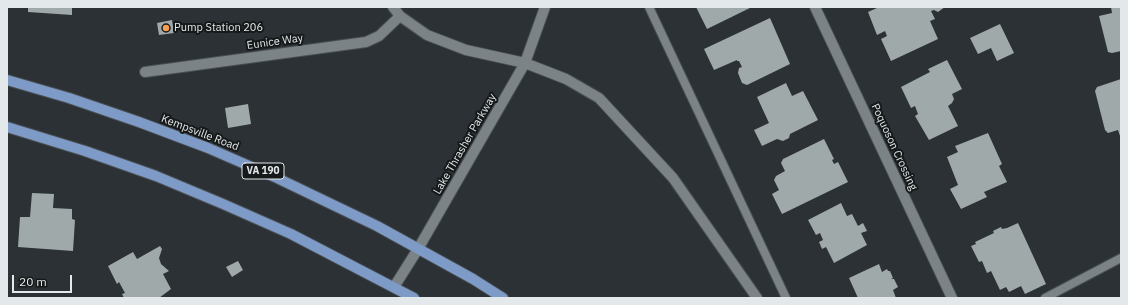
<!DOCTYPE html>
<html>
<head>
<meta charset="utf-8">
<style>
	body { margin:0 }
	#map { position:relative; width:1128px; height:305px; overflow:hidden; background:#2b3134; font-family:"IBM Plex Sans",sans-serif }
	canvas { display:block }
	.frame { position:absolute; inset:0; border:8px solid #e3e8ea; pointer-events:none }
	.scale { position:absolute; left:12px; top:275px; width:60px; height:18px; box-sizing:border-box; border:2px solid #e3e8ea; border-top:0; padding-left:5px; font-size:12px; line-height:14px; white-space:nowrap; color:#e3e8ea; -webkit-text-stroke:3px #16191a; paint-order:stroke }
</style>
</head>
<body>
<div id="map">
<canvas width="1128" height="305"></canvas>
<div class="frame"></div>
<div class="scale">20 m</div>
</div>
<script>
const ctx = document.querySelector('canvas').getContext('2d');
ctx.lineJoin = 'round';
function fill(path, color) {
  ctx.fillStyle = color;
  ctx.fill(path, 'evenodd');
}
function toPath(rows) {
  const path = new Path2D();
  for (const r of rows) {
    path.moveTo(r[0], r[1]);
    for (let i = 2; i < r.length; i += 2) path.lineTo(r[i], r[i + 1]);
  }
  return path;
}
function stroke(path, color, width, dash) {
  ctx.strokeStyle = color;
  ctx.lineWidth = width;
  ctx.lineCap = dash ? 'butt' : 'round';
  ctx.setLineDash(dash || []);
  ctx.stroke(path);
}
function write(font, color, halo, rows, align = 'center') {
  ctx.font = font + ' "IBM Plex Sans",sans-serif';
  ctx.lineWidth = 4;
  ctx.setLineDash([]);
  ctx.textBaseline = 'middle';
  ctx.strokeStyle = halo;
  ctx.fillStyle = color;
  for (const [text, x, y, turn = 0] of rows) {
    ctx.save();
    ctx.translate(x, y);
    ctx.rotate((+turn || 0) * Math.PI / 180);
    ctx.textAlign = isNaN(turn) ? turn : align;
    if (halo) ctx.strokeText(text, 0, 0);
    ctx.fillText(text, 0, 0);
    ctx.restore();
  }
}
const building = toPath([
	[28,7,72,7,72,15,28,12],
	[696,7,752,7,707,29],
	[879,7,945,7,938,12,934,10,931,11,935,19,930,21,938,39,891,61,881,39,887,36,885,31,877,35,868,12],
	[1111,7,1121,7,1121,51,1112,53,1108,52,1099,16,1112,13],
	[770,18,790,64,747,85,742,83,738,73,739,68,742,67,739,61,737,61,737,60,714,70,704,49],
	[172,20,174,33,159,35,157,23],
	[1000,24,1014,53,997,61,991,48,978,54,970,38],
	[947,60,962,89,952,94,954,99,952,103,948,106,958,126,929,140,915,116,918,114,915,106,911,108,901,87,930,72,928,69],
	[1121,79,1121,139,1118,130,1108,133,1105,130,1095,91,1097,87],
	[786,83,792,96,803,91,818,120,790,134,789,138,783,141,777,139,762,146,754,130,769,123,757,97],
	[248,104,251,124,228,128,225,108],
	[988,133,1002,164,999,166,1007,182,984,192,987,197,961,209,950,189,958,185,947,157,958,152,955,146],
	[824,139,834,159,832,160,834,164,838,162,848,182,782,214,772,194,779,190,774,180,776,176,785,171,781,163,783,159],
	[32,193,54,194,53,208,72,209,72,219,75,220,73,251,18,247,20,217,30,217],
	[841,203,847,216,852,214,858,226,863,223,867,231,861,233,867,245,834,263,826,247,822,249,819,242,823,240,820,233,816,235,808,220],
	[1018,223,1046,284,1025,294,1021,286,1009,292,1006,287,1000,290,991,271,987,273,982,261,979,262,971,246,976,244,975,242,994,233,993,231,1001,227,1002,229,1007,228],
	[160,246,162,249,159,258,161,264,169,271,163,274,171,289,159,298,124,298,122,294,125,293,119,282,117,284,108,266,133,252,137,259],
	[238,261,243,270,232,277,226,267],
	[879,264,882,272,887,269,888,271,890,271,893,278,891,279,894,279,898,287,893,290,896,298,858,298,849,278]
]);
const service = toPath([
	[649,7,786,298],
	[1045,298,1121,258]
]);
const minor = toPath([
	[393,7,400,16,427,35,466,50,525,63,566,79,599,98,673,178,757,298],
	[815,7,952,298],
	[145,72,366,42,379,36,400,16],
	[394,287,418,249,525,63,545,7]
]);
const primary = toPath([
	[7,80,69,98,139,122,208,148,277,178,377,226,473,279,503,298],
	[7,127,85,151,156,176,223,204,291,234,414,298]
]);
const markers = [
	[166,28,4,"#fb9e52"]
];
const shields = [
	[263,171,42]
];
const shieldNames = [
	["VA 190",263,171]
];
const poiNames = [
	["Pump Station 206",174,28]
];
const streetNames = [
	["Eunice Way",275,42,-8],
	["Kempsville Road",200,133,21],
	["Lake Thrasher Parkway",465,144,-60],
	["Poquoson Crossing",894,147,65]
];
fill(building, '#a0a9a9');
stroke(service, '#494f52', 10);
stroke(minor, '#494f52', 12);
stroke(primary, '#494f52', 12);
stroke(service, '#7c8387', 8);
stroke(minor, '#7c8387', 10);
stroke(primary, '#7e9ac7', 10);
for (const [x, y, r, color] of markers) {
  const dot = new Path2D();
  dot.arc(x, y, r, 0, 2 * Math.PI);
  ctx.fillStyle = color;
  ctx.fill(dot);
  stroke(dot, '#16191a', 1.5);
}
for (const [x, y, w] of shields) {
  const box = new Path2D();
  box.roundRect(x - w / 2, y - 8, w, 16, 3);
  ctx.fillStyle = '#16191a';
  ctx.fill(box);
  stroke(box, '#e3e8ea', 1);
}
write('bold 10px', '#e3e8ea', null, shieldNames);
write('11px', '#e3e8ea', '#16191a', poiNames, 'left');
write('11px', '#e3e8ea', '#16191a', streetNames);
</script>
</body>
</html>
